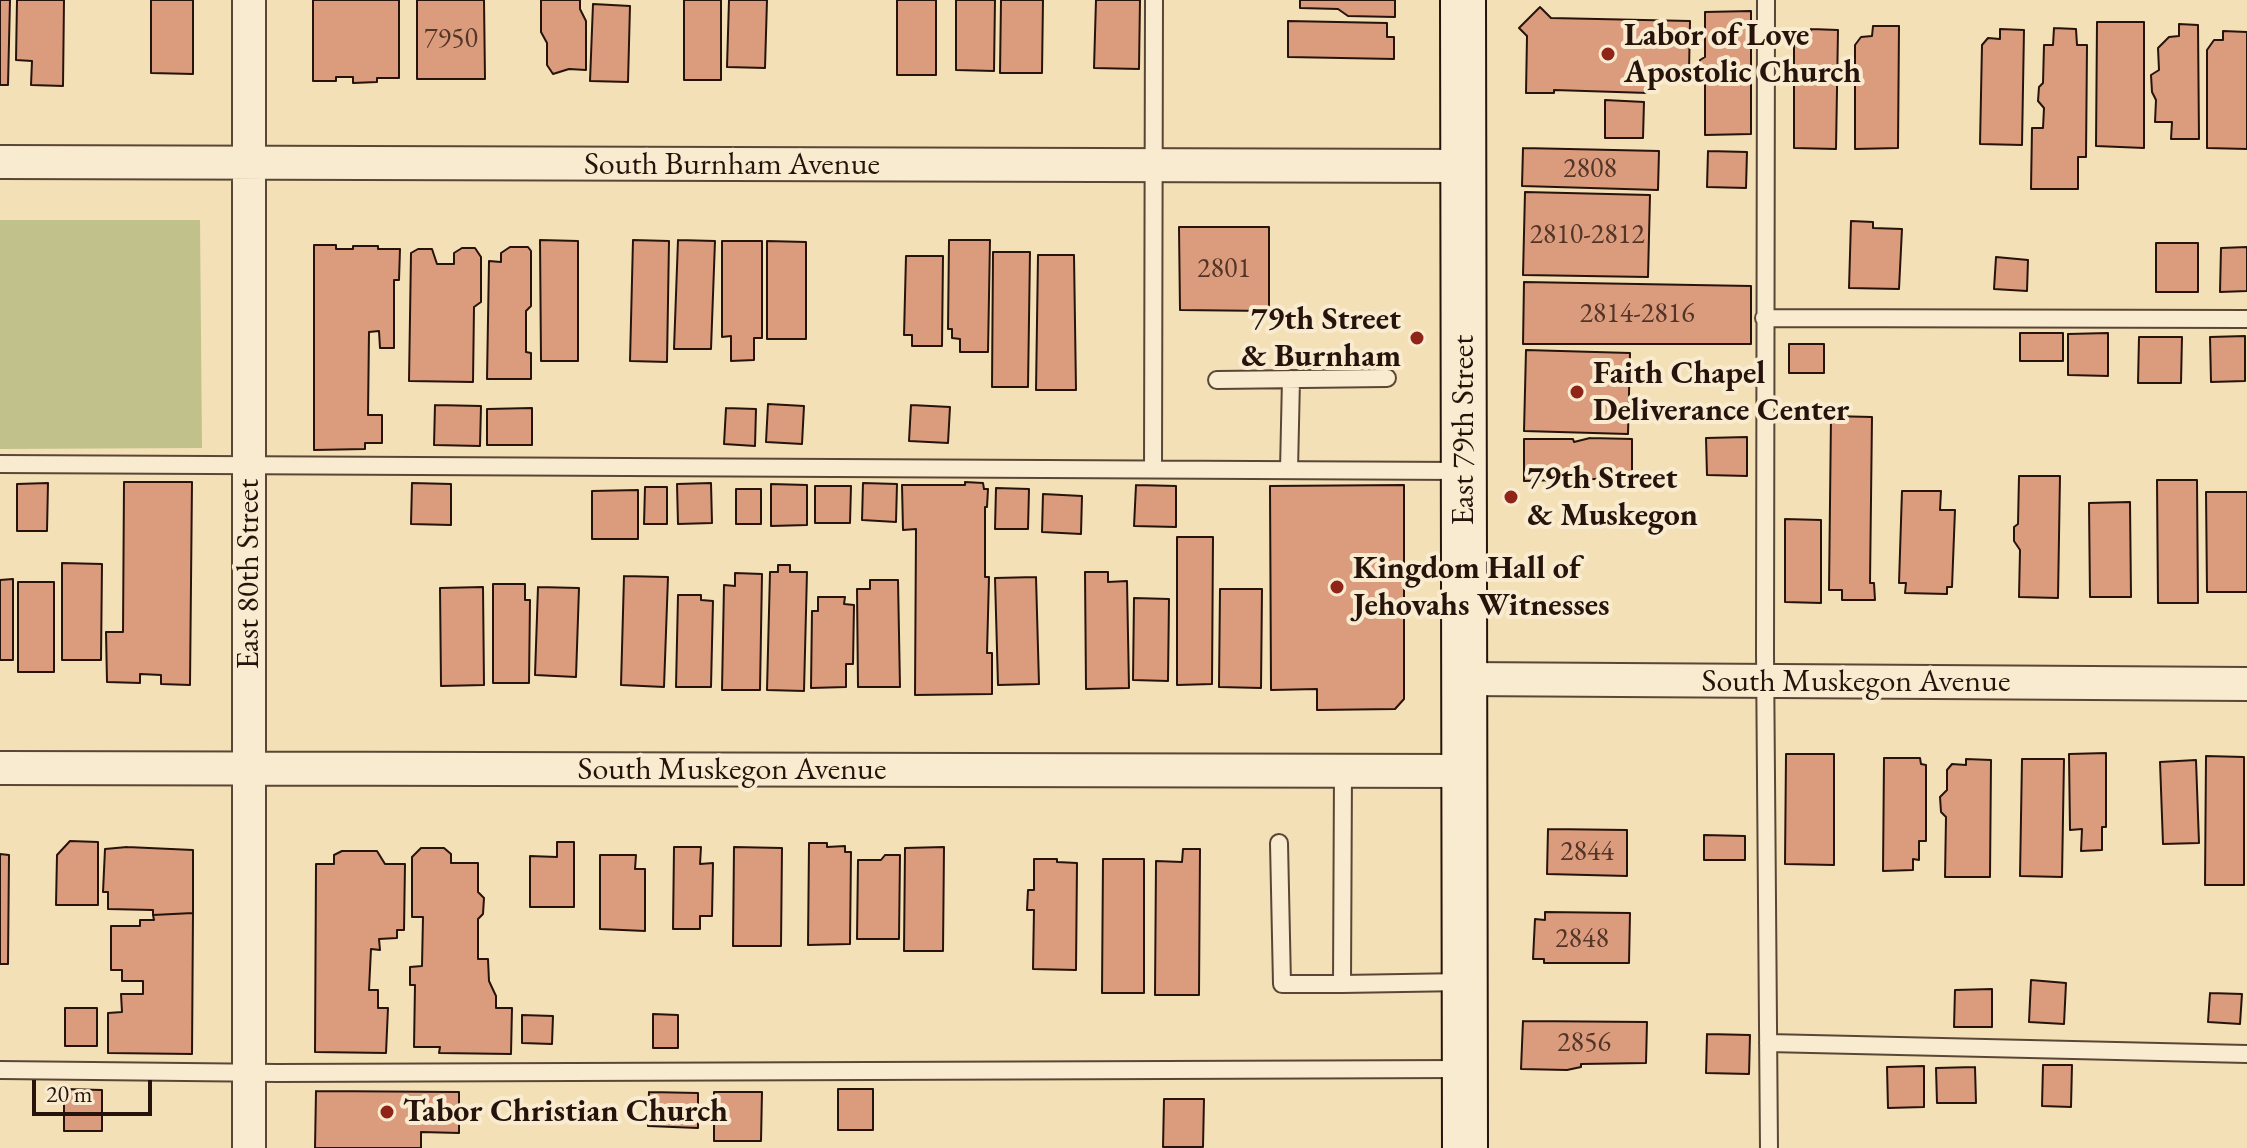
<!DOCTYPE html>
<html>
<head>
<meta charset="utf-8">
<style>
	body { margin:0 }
	#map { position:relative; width:2247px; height:1148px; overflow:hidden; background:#f4e0b6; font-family:"EB Garamond",serif }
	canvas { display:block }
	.scale { position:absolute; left:32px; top:1080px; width:120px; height:36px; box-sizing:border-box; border:4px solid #26130b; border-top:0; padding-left:10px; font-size:24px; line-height:28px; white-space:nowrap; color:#26130b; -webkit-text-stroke:6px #f8ebd0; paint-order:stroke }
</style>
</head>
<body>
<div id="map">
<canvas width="2247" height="1148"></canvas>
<div class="scale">20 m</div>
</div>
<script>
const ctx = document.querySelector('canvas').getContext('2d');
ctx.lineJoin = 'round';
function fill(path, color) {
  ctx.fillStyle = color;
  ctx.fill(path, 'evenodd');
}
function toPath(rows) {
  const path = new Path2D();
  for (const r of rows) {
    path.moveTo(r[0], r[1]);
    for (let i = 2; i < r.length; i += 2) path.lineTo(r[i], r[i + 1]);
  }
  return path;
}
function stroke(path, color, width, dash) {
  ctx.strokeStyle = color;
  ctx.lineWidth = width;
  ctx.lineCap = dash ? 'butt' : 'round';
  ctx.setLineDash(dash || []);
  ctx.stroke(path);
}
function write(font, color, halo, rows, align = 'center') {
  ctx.font = font + ' "EB Garamond",serif';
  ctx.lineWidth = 8;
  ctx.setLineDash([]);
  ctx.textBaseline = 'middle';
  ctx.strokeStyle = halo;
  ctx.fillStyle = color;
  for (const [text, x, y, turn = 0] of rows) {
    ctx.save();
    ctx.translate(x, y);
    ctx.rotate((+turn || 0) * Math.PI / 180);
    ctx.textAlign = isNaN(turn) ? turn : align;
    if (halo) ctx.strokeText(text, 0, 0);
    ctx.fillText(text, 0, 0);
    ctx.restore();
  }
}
const green = toPath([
	[0,220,200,220,202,448,0,449]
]);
const building = toPath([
	[0,0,10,0,8,85,0,85,0,0],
	[17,0,64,0,63,86,31,85,32,61,16,60,17,0],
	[151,0,193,0,193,74,151,73,151,0],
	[313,0,399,0,399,78,377,78,377,82,353,83,353,77,336,77,336,81,313,81,313,0],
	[417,0,484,0,485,79,417,79,417,0],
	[541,0,580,0,580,9,586,21,586,70,569,69,553,74,547,65,547,43,541,32,541,0],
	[684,0,721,0,721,80,684,80,684,0],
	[729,0,767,0,765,68,727,67,729,0],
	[897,0,936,0,936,75,897,75,897,0],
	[956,0,995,0,994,71,956,70,956,0],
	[1001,0,1043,0,1042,73,1000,73,1001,0],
	[1096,0,1140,0,1139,69,1094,68,1096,0],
	[1300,0,1395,0,1395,17,1348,16,1338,9,1300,8,1300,0],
	[593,4,630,6,628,82,590,81,593,4],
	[1540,7,1551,18,1690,21,1689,72,1649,72,1648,93,1554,90,1554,93,1526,93,1527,36,1519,28,1540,7],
	[1751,11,1751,134,1705,135,1705,85,1700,77,1700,60,1705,57,1705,12,1751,11],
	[1288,21,1387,23,1387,37,1394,37,1394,59,1288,57,1288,21],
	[2097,22,2144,22,2144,148,2096,146,2097,22],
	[2179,24,2198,25,2199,139,2171,139,2172,122,2155,122,2156,100,2152,92,2151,75,2159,70,2158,48,2169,37,2179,36,2179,24],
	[1873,26,1899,26,1898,148,1855,149,1855,45,1861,37,1872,36,1873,26],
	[2054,28,2076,29,2077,45,2087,45,2086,157,2078,157,2078,189,2031,189,2032,128,2043,128,2044,108,2038,101,2039,87,2043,83,2044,45,2053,45,2054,28],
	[1811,29,1838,30,1836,149,1794,148,1794,43,1801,36,1810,37,1811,29],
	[2000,29,2024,30,2022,145,1980,144,1982,45,1988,38,2000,39,2000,29],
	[2223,31,2247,32,2247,149,2207,148,2207,50,2214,40,2223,40,2223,31],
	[1605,100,1644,102,1643,138,1605,138,1605,100],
	[1523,148,1659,151,1658,190,1522,186,1523,148],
	[1708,151,1747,152,1746,188,1707,187,1708,151],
	[1525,192,1650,195,1648,277,1523,275,1525,192],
	[1851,221,1873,222,1873,228,1902,229,1899,289,1849,288,1851,221],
	[1179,227,1269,227,1269,311,1180,310,1179,227],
	[540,240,578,241,578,361,541,361,540,240],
	[633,240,669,241,667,362,630,361,633,240],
	[678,240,715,241,711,349,674,349,678,240],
	[949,240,990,240,988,352,960,352,960,339,952,338,952,329,948,329,949,240],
	[722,241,762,241,762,338,754,338,754,360,731,361,731,336,722,337,722,241],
	[767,241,806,242,806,339,767,339,767,241],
	[2156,243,2198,243,2198,292,2156,292,2156,243],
	[314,245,336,245,336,249,353,249,353,246,378,246,378,249,400,249,399,280,394,280,394,348,380,348,379,331,369,332,368,415,382,415,382,443,365,443,365,449,314,450,314,245],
	[510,247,528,247,531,251,531,306,526,311,526,352,531,353,531,379,487,379,489,261,501,262,501,253,510,247],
	[2247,247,2247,291,2220,292,2221,248,2247,247],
	[462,248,475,248,481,257,481,302,474,307,473,382,409,381,411,253,418,249,432,249,437,264,454,264,454,253,462,248],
	[993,252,1030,252,1028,387,992,387,993,252],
	[1038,255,1074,255,1076,390,1036,390,1038,255],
	[906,256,943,256,942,346,912,346,912,335,904,335,906,256],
	[1996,257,2028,260,2027,291,1994,289,1996,257],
	[1524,282,1751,286,1751,344,1523,344,1524,282],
	[2020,333,2063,333,2063,361,2020,361,2020,333],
	[2108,333,2108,376,2068,375,2068,334,2108,333],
	[2245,336,2245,381,2211,382,2210,337,2245,336],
	[2139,337,2182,337,2181,383,2138,383,2139,337],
	[1789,344,1824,344,1824,373,1789,373,1789,344],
	[1526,350,1630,353,1628,434,1524,431,1526,350],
	[768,404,804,406,802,444,766,442,768,404],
	[435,405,481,406,480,446,434,445,435,405],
	[911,405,950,407,948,443,909,441,911,405],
	[532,408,532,445,487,445,487,409,532,408],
	[726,408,756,409,755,446,724,444,726,408],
	[1831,416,1872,417,1870,583,1874,583,1875,600,1842,600,1842,590,1829,590,1831,416],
	[1747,437,1747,476,1707,475,1706,438,1747,437],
	[1590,438,1632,439,1632,478,1524,481,1524,439,1573,439,1574,442,1590,438],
	[2019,476,2060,476,2058,598,2019,597,2020,550,2014,541,2014,527,2018,524,2019,476],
	[2157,480,2197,480,2198,603,2158,603,2157,480],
	[124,482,192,482,190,685,161,684,161,675,140,674,140,683,107,682,106,632,123,632,124,482],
	[965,482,983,483,984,489,988,489,987,507,985,507,985,577,989,577,987,653,992,653,992,694,915,695,916,529,903,530,902,485,965,485,965,482],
	[48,483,47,531,17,531,17,484,48,483],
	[412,483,451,484,451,525,411,524,412,483],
	[711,483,712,523,678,524,677,484,711,483],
	[863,483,897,484,896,522,862,520,863,483],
	[771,484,807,485,807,525,771,526,771,484],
	[1136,485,1176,486,1176,527,1134,526,1136,485],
	[1404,485,1404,699,1395,709,1317,710,1317,689,1271,690,1270,486,1404,485],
	[815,486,851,486,850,523,815,523,815,486],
	[645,487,667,487,667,524,644,524,645,487],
	[996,488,1029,489,1028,529,995,529,996,488],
	[736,489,761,489,761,524,736,524,736,489],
	[638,490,638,539,592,539,592,491,638,490],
	[1902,491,1941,491,1940,510,1955,510,1952,587,1947,587,1947,594,1905,593,1906,583,1899,583,1902,491],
	[2206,492,2247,492,2247,592,2207,592,2206,492],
	[1043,494,1082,496,1081,534,1042,532,1043,494],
	[2130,502,2131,597,2090,597,2089,503,2130,502],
	[1785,519,1821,520,1821,603,1785,602,1785,519],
	[1177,537,1213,537,1212,684,1177,685,1177,537],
	[62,563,102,564,101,660,62,660,62,563],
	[778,565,790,565,790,572,807,572,804,691,767,690,770,572,778,572,778,565],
	[1085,572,1108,572,1108,582,1127,581,1129,688,1086,689,1085,572],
	[735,573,762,574,760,690,722,690,724,585,735,586,735,573],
	[624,576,668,577,664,687,621,685,624,576],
	[1036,577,1039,684,998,685,995,578,1036,577],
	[13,579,13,660,0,660,0,580,13,579],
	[870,580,898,580,900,687,858,687,857,589,870,589,870,580],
	[18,582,54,582,54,672,18,672,18,582],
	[493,584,525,584,525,600,530,600,529,683,493,683,493,584],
	[483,587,484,685,441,686,440,588,483,587],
	[538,587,579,588,576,677,535,675,538,587],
	[1220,589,1262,589,1261,688,1219,687,1220,589],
	[678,595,701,595,701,600,713,601,711,687,676,687,678,595],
	[818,597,845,597,844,604,854,605,853,664,846,664,846,687,811,688,812,611,818,611,818,597],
	[1134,598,1169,599,1168,681,1133,680,1134,598],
	[2106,753,2106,827,2102,827,2102,850,2081,851,2082,829,2070,830,2069,754,2106,753],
	[1786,754,1834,754,1834,865,1785,864,1786,754],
	[2206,756,2244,757,2244,885,2205,885,2206,756],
	[1884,758,1920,758,1921,764,1926,765,1926,841,1919,841,1919,860,1913,859,1913,870,1883,871,1884,758],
	[1966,759,1991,760,1990,877,1945,877,1946,817,1941,812,1940,797,1947,790,1947,770,1952,764,1966,765,1966,759],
	[2022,759,2064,759,2062,877,2020,876,2022,759],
	[2196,760,2199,843,2163,844,2160,762,2196,760],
	[1548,829,1627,830,1627,876,1547,874,1548,829],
	[1704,835,1745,836,1745,860,1704,860,1704,835],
	[70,841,98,842,98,905,56,905,57,855,70,841],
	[557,842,574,842,574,907,530,907,530,856,557,857,557,842],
	[809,843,827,843,827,847,845,846,845,852,851,852,850,944,808,945,809,843],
	[127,847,193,850,193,913,153,915,153,910,108,909,108,892,103,892,105,849,127,847],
	[674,847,701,847,700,864,713,863,712,916,700,916,700,929,673,929,674,847],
	[734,847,782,848,781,946,733,946,734,847],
	[944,847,943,951,904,951,905,848,944,847],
	[421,848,444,848,451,854,451,863,478,863,478,892,484,898,483,914,478,919,478,959,488,959,489,981,496,996,496,1008,512,1008,511,1054,439,1053,440,1047,414,1047,415,985,410,985,410,967,422,966,423,917,412,917,412,857,421,848],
	[1183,849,1200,849,1199,995,1155,995,1156,861,1182,862,1183,849],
	[342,851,377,851,385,864,405,864,404,930,397,930,397,938,379,939,380,950,371,949,369,990,378,990,378,1008,388,1008,386,1053,315,1052,316,864,334,864,334,855,342,851],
	[0,854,9,855,8,964,0,964,0,854],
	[600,855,636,855,635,869,645,869,645,931,600,929,600,855],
	[885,855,900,855,899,939,857,939,858,860,881,860,885,855],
	[1034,859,1057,859,1057,862,1077,863,1076,970,1033,969,1034,910,1027,910,1028,890,1034,890,1034,859],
	[1103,859,1144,859,1144,993,1102,993,1103,859],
	[1545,912,1630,913,1629,963,1544,963,1544,959,1533,959,1535,919,1545,920,1545,912],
	[193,913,192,1054,108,1053,108,1013,122,1012,121,994,143,994,143,981,122,981,122,970,111,970,111,926,140,926,140,920,154,920,153,915,193,913],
	[2031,980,2066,983,2064,1024,2029,1022,2031,980],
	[1992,989,1992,1027,1954,1027,1955,990,1992,989],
	[2210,993,2242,994,2240,1024,2208,1022,2210,993],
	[65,1008,97,1008,97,1046,65,1046,65,1008],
	[653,1014,678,1015,678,1048,653,1048,653,1014],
	[522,1015,553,1016,552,1044,522,1043,522,1015],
	[1523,1021,1647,1022,1646,1063,1581,1064,1581,1067,1567,1070,1521,1069,1523,1021],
	[1707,1034,1750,1035,1749,1074,1706,1073,1707,1034],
	[2043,1065,2072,1065,2071,1107,2042,1106,2043,1065],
	[1924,1066,1924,1107,1888,1108,1887,1067,1924,1066],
	[1975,1067,1976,1103,1937,1103,1936,1068,1975,1067],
	[64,1089,102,1090,102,1131,64,1131,64,1089],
	[838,1089,873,1089,873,1130,838,1130,838,1089],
	[316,1091,459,1092,459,1133,421,1132,421,1148,315,1148,316,1091],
	[649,1092,698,1093,698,1128,648,1126,649,1092],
	[714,1092,762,1092,761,1141,714,1141,714,1092],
	[1164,1099,1204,1099,1203,1147,1163,1147,1164,1099]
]);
const lane = toPath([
	[1766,0,1765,653,1769,1148],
	[1764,318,2247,319],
	[1217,380,1387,378],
	[0,464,1462,471],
	[1153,469,1154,0],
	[1289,470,1291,379],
	[1343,771,1342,984,1464,982],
	[1279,843,1282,984,1342,984],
	[1768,1043,2247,1054],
	[0,1070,277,1073,1462,1069]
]);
const street = toPath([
	[249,0,249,1148],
	[0,162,1463,166],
	[1464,679,2247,684],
	[0,768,1464,771]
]);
const secondary = toPath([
	[1463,0,1465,1148]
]);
const markers = [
	[1608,54,8,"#8f2418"],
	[1417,338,8,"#8f2418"],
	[1577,392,8,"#8f2418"],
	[1511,497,8,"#8f2418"],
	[1337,587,8,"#8f2418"],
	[387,1112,8,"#8f2418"]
];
const numberNames = [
	["7950",451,39],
	["2808",1590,169],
	["2810-2812",1587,235],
	["2801",1224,269],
	["2814-2816",1637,314],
	["2844",1587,852],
	["2848",1582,939],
	["2856",1584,1043]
];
const poiNames = [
	["Labor of Love",1624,36],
	["Apostolic Church",1624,73],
	["79th Street",1401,320,"right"],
	["& Burnham",1401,357,"right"],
	["Faith Chapel",1593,374],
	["Deliverance Center",1593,411],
	["79th Street",1527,479],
	["& Muskegon",1527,516],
	["Kingdom Hall of",1353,569],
	["Jehovahs Witnesses",1353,606],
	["Tabor Christian Church",403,1112]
];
const streetNames = [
	["South Burnham Avenue",732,165],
	["East 79th Street",1464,430,-90],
	["East 80th Street",249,574,-90],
	["South Muskegon Avenue",1856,682],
	["South Muskegon Avenue",732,770]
];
fill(green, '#c0c18b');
fill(building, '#db9b7d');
stroke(building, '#26130b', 2);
stroke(lane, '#5a4636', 20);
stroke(street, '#5a4636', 36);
stroke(secondary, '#26130b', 48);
stroke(lane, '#f8ebd0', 16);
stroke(street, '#f8ebd0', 32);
stroke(secondary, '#f8ebd0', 44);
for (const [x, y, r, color] of markers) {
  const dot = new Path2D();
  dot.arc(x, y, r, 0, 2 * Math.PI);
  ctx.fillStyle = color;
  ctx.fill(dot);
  stroke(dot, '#f8ebd0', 3);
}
write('28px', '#533528', null, numberNames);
write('bold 32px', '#26130b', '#f8ebd0', poiNames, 'left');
write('32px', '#26130b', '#f8ebd0', streetNames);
</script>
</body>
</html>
